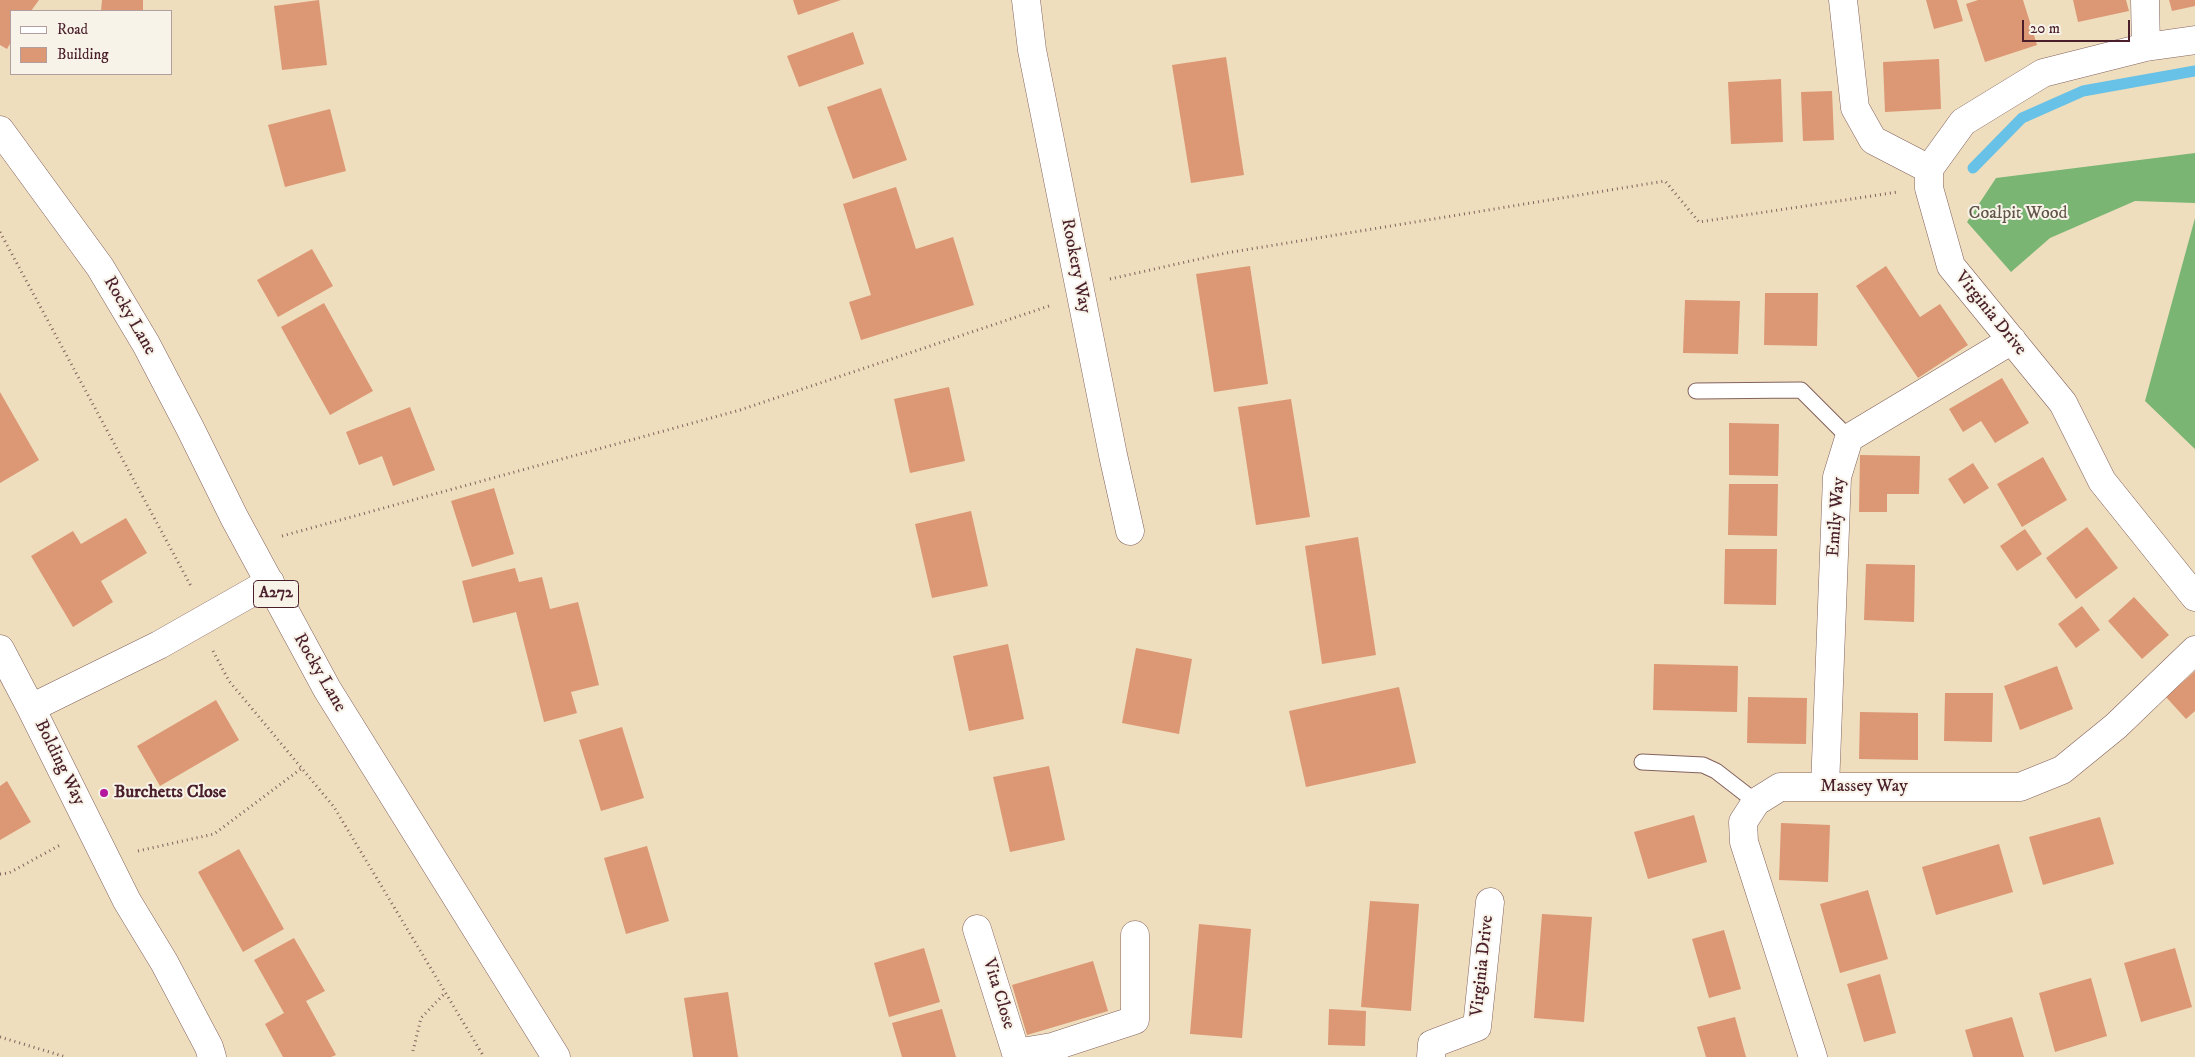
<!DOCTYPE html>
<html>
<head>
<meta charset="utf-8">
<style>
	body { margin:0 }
	#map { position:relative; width:2195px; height:1057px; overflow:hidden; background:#eedebd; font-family:"IM FELL DW Pica",serif }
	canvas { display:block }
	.legend { position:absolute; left:10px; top:10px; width:162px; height:65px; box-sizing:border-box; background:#f7f3e8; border:1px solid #b29e9c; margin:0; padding:6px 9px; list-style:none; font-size:15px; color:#4a1f2b }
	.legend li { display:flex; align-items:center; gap:10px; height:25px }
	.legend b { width:25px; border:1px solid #b29e9c }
	.scale { position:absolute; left:2022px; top:20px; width:108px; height:22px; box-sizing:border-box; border:2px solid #4a1f2b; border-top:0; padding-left:6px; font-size:15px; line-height:18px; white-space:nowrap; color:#4a1f2b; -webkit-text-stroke:4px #f7f3e8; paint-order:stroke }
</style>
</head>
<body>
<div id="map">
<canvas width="2195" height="1057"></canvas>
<ul class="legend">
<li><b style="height:6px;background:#fff"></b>Road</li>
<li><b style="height:14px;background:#dc9775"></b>Building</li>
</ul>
<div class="scale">20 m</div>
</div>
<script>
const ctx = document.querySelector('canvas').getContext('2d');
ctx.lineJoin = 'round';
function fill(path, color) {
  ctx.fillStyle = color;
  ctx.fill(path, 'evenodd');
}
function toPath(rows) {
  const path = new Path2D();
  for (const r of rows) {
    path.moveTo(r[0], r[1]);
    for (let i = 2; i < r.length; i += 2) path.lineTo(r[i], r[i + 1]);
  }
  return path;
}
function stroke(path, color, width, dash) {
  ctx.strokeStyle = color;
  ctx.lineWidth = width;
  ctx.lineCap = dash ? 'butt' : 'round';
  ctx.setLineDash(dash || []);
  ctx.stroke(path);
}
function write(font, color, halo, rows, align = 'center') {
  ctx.font = font + ' "IM FELL DW Pica",serif';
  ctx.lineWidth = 4;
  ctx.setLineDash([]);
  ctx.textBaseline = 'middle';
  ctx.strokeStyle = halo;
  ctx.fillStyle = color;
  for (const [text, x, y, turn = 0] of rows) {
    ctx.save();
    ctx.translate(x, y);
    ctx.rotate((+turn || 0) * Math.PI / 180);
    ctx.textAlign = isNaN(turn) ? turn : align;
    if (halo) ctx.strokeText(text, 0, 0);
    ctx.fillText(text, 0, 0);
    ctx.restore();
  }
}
const forest = toPath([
	[2195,153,2195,203,2135,201,2050,238,2011,272,1967,222,1996,178],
	[2195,218,2195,449,2145,401]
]);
const stream = toPath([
	[1973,168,2022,118,2083,91,2195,71]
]);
const building = toPath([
	[0,0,39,0,31,11,11,11,11,42,7,49,0,45],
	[102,0,143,0,143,11,101,11],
	[319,0,327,65,282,70,274,6],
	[793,0,841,0,798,15],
	[1926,0,1957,0,1963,21,1934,29],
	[1978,0,2023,0,2037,45,1985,62,1966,4],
	[2073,0,2126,0,2129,11,2078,22],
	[2169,0,2195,0,2195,6,2172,11],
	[853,32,864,64,799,87,787,56],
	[1226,57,1244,175,1191,183,1172,65],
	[1939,59,1941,109,1885,112,1883,62],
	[1781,79,1783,142,1731,144,1728,82],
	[881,88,907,160,853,179,827,107],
	[1832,91,1834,140,1803,141,1801,92],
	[330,109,346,171,285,187,268,125],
	[896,187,916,249,953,237,974,305,861,340,849,302,871,295,843,204],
	[312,249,333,286,278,317,257,280],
	[1250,266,1268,384,1214,392,1196,274],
	[1886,266,1920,317,1940,304,1968,345,1918,378,1856,286],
	[1765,293,1818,293,1817,346,1764,345],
	[1685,300,1740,301,1738,354,1683,353],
	[324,303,373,391,330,415,281,327],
	[2002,378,2029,423,1995,443,1981,421,1963,432,1949,409],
	[949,387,965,461,910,473,894,399],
	[0,392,39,460,0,483],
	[1291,399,1310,517,1256,525,1238,407],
	[410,407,435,470,393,486,382,456,359,465,346,432],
	[1729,423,1779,424,1778,476,1729,475],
	[1860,455,1920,456,1919,494,1887,494,1887,512,1859,512],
	[2043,457,2067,500,2022,527,1997,484],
	[1973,463,1989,488,1964,504,1948,479],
	[1729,484,1778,484,1777,536,1728,535],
	[494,488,514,554,472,567,451,501],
	[971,511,988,586,932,598,915,524],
	[126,518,147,553,101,581,113,602,73,627,31,556,73,531,81,544],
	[2087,527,2118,568,2076,599,2046,558],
	[2025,529,2042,554,2017,571,2000,546],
	[1358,537,1376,655,1322,664,1305,546],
	[1725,549,1777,549,1776,605,1724,604],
	[1866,564,1915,565,1914,622,1864,620],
	[515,568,519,582,542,577,550,609,578,602,599,685,571,692,577,713,544,722,516,612,473,623,462,581],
	[2134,597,2169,635,2142,659,2108,621],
	[2082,606,2100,630,2076,648,2058,624],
	[1008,644,1024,719,969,731,953,656],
	[1136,648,1192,659,1179,734,1122,723],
	[1654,664,1738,666,1737,712,1653,710],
	[2057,666,2073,709,2020,730,2004,686],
	[2195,671,2195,711,2186,719,2166,697],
	[1399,687,1416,763,1306,787,1289,711],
	[1945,693,1993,693,1992,742,1944,741],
	[1748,697,1807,698,1806,744,1747,743],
	[216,700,239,740,160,786,137,746],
	[1860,712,1918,713,1918,760,1859,759],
	[622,727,644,798,601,811,579,740],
	[1049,766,1065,840,1010,852,993,777],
	[7,781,31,822,0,840,0,786],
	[1694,815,1707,862,1648,879,1634,832],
	[2100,817,2114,864,2043,885,2029,837],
	[1781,823,1830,825,1828,882,1779,880],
	[1999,844,2013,892,1936,915,1922,867],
	[647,846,669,921,626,934,604,858],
	[239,849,284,929,243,952,198,872],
	[1868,890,1888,959,1840,973,1820,904],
	[1370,901,1419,904,1411,1011,1361,1007],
	[1542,914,1592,917,1584,1022,1534,1018],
	[1199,924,1251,929,1242,1038,1190,1034],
	[1724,930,1741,989,1709,998,1692,939],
	[294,938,325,991,306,1001,336,1055,331,1057,283,1057,265,1024,284,1013,254,960],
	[924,948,940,1002,889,1017,874,963],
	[2175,948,2192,1007,2141,1022,2124,963],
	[1093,961,1108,1011,1027,1035,1012,985],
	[1880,974,1896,1033,1864,1042,1847,984],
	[2091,978,2107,1036,2055,1052,2039,993],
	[728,992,738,1057,693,1057,684,998],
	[942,1009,956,1057,902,1057,892,1023],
	[1329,1009,1366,1011,1365,1046,1328,1045],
	[1735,1017,1746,1057,1706,1057,1697,1027],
	[2012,1017,2024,1057,1973,1057,1965,1030]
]);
const path = toPath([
	[0,232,192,588],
	[1110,279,1226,253,1665,181,1699,222,1898,192],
	[282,536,740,410,1049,306],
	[213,651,229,681,334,807,484,1057],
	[138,851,214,834,302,768],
	[0,874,9,873,62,844],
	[0,1037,66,1057],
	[413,1051,421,1018,445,993]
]);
const service = toPath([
	[1696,391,1801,390,1849,438],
	[1642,762,1703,765,1716,771,1756,802]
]);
const minor = toPath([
	[1026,0,1032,50,1113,455,1130,531],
	[1843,0,1855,108,1873,140,1929,169],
	[2145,0,2146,47],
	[2195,40,2146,47,2043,73,1963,122,1929,169,1929,188,1951,266,2063,403,2102,481,2195,597],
	[0,649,31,708],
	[1825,787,1837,477,1849,438,2012,340],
	[977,929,1016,1053,1052,1047],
	[212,1057,209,1047,164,962,127,901,31,708,159,645,270,582],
	[1054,1057,1052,1047,1135,1020,1135,935],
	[1431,1057,1432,1044,1477,1027,1490,902],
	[1813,1057,1744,842,1743,822,1756,802,1780,787,2020,787,2062,770,2116,726,2195,650]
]);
const trunk = toPath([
	[0,130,100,267,146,344,190,428,234,517,327,689,556,1057]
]);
const markers = [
	[104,793,5,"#b5179e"]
];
const shields = [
	[276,594,45]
];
const shieldNames = [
	["A272",276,594]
];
const parkNames = [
	["Coalpit Wood",2018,214]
];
const streetNames = [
	["Rookery Way",1075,266,79],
	["Virginia Drive",1990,314,51],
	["Rocky Lane",129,316,60],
	["Emily Way",1837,517,-86],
	["Rocky Lane",319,673,60],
	["Bolding Way",59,763,64],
	["Massey Way",1864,787],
	["Virginia Drive",1483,966,-84],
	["Vita Close",998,994,73]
];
const poiNames = [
	["Burchetts Close",114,793]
];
fill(forest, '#7ab574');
stroke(stream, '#68c1e6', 11);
fill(building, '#dc9775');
stroke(service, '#83625e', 17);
stroke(minor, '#83625e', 29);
stroke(trunk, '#83625e', 29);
stroke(path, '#83625e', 3, [1, 4]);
stroke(service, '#fff', 15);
stroke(minor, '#fff', 28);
stroke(trunk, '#fff', 28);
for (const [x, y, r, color] of markers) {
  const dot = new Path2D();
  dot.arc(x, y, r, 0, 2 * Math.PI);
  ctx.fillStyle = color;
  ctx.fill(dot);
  stroke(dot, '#f7f3e8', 2);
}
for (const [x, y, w] of shields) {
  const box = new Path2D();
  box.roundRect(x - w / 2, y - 13.5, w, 27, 4);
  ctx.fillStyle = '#f7f3e8';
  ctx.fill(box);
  stroke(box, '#4a1f2b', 1);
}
write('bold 16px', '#4a1f2b', null, shieldNames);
write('18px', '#615547', '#f7f3e8', parkNames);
write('18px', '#4a1f2b', '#f7f3e8', streetNames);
write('bold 18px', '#4a1f2b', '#f7f3e8', poiNames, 'left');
</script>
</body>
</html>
